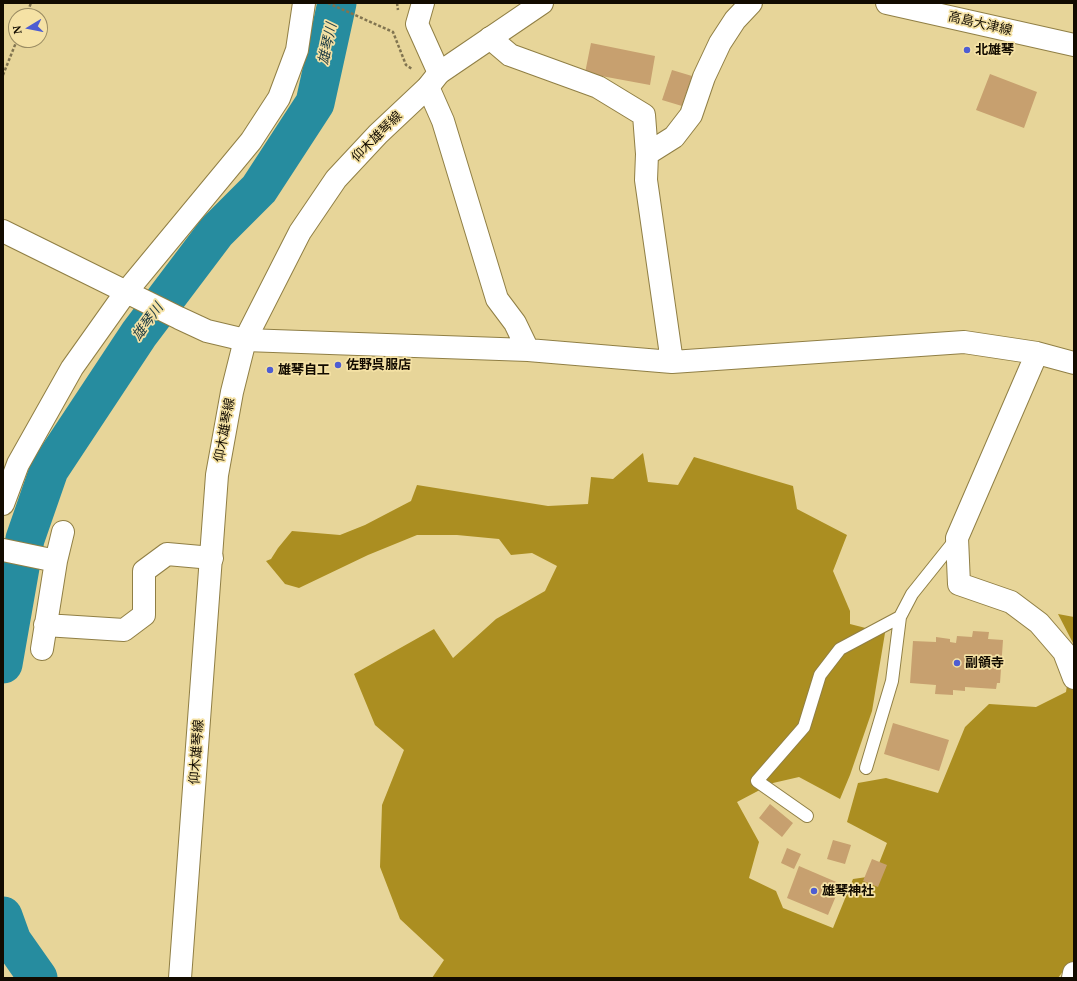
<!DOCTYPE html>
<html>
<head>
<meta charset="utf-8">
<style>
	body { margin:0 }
	#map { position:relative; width:1077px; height:981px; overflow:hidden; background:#e7d599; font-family:"PT Serif",serif }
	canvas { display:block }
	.frame { position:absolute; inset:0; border:4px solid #120b00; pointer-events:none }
	.north { position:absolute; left:8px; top:8px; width:40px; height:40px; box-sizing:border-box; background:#f5e2a5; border:1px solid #9a8c63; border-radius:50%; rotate:260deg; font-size:11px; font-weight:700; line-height:16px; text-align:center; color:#120b00 }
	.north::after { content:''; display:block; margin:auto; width:14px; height:18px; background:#4e5dd2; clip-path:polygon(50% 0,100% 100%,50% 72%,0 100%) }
</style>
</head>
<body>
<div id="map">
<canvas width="1077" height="981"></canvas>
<div class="frame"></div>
<div class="north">N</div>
</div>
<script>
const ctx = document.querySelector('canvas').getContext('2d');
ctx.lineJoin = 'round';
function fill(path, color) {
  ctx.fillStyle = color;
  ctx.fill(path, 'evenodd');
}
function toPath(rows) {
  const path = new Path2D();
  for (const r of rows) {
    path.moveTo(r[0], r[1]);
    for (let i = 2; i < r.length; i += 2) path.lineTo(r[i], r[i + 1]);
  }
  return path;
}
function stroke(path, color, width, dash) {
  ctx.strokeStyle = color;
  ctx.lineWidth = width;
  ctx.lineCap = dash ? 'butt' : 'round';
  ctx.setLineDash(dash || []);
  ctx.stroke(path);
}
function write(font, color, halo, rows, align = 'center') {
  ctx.font = font + ' "PT Serif","Noto Sans JP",serif';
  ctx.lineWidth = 3.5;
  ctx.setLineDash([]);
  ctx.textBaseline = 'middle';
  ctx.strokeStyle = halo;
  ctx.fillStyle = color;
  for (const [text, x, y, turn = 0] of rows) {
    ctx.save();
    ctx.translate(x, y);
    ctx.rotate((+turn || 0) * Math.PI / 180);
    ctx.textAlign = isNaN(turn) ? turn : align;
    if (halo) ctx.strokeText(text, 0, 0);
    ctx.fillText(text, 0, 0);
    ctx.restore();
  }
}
const forest = toPath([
	[643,453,648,482,678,485,694,457,793,486,797,509,847,535,833,571,850,611,850,624,885,633,872,711,850,775,840,799,799,777,773,783,737,802,759,842,749,878,776,891,783,908,833,928,853,879,874,876,887,843,847,822,858,783,886,778,938,793,965,727,989,704,1036,707,1066,692,1073,643,1058,614,1074,617,1074,966,1067,966,1058,978,432,978,444,960,400,919,380,867,382,805,404,750,375,725,354,674,434,629,453,658,496,619,545,591,557,566,532,553,511,555,499,539,457,535,417,535,368,555,299,588,285,584,266,561,271,559,278,548,292,531,340,535,365,525,411,501,417,485,548,506,588,504,591,477,613,479]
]);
const river = toPath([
	[3,664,25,539,49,470,139,334,216,232,259,189,315,103,337,3],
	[3,916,12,941,38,978]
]);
const building = toPath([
	[591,43,655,56,650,85,585,73],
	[672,70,692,76,682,106,662,100],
	[990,74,1037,92,1024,128,976,110],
	[973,631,989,632,988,639,1003,640,1000,683,997,683,996,689,965,687,965,691,953,690,953,695,935,694,936,685,910,683,913,641,936,642,936,637,950,639,950,642,956,643,957,636,972,637],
	[893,723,949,740,939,771,884,754],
	[770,804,793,823,782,837,759,818],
	[833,840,851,845,845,864,827,859],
	[787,848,801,854,794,869,781,863],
	[872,859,887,865,878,887,863,881],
	[799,866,841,884,828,915,787,898]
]);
const path = toPath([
	[328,3,393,32,406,65,412,69],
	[397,3,398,10],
	[26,16,31,3],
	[3,75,17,40]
]);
const service = toPath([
	[866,768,892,681,900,617,912,594,956,539],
	[807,816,757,781,804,727,820,675,840,649,900,617]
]);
const minor = toPath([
	[423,3,417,24,439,73],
	[490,38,510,55,598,87,644,115,647,154,646,180,672,362],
	[428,87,443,121,497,299,515,323,528,350],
	[647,154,674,137,691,115,704,77,720,43,735,20,751,3],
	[3,231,179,318,207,331,245,340,528,350,672,362,964,342,1037,353,1074,363],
	[1037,353,957,538,959,584,1011,602,1039,623,1064,652,1074,678],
	[3,504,18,464,72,368,126,292,251,141,279,98,297,50,304,3],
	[3,550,56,561],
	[45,625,124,630,144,615,144,571,167,554,212,558],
	[42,649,56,561,63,532],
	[1073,978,1074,973]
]);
const secondary = toPath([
	[887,3,1074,45],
	[180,978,217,475,232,392,245,340,300,232,336,179,378,134,428,87,439,73,542,3]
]);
const markers = [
	[967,50,4,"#4e5dd2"],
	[338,365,4,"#4e5dd2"],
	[270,370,4,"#4e5dd2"],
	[957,663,4,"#4e5dd2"],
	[814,891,4,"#4e5dd2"]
];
const streetNames = [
	["高島大津線",980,24,13],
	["仰木雄琴線",377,137,-45],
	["仰木雄琴線",225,430,-80],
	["仰木雄琴線",197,752,-86]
];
const poiNames = [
	["北雄琴",975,50],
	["佐野呉服店",346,365],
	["雄琴自工",278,370],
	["副領寺",965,663],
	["雄琴神社",822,891]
];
const waterNames = [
	["雄琴川",328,44,-78],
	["雄琴川",148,322,-54]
];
fill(forest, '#ab8e21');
stroke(river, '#268c9f', 39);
fill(building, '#c7a06f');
stroke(service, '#907f45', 14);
stroke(minor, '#907f45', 24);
stroke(secondary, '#907f45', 24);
stroke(path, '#817450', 2.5, [3, 2]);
stroke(service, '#fff', 12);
stroke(minor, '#fff', 22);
stroke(secondary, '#fff', 22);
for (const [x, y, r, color] of markers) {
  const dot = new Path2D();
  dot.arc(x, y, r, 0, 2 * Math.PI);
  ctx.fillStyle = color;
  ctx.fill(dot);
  stroke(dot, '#f5e2a5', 1.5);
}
write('13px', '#120b00', '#f5e2a5', streetNames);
write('bold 13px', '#120b00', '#f5e2a5', poiNames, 'left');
write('italic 14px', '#1f3c43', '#f5e2a5', waterNames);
</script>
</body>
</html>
